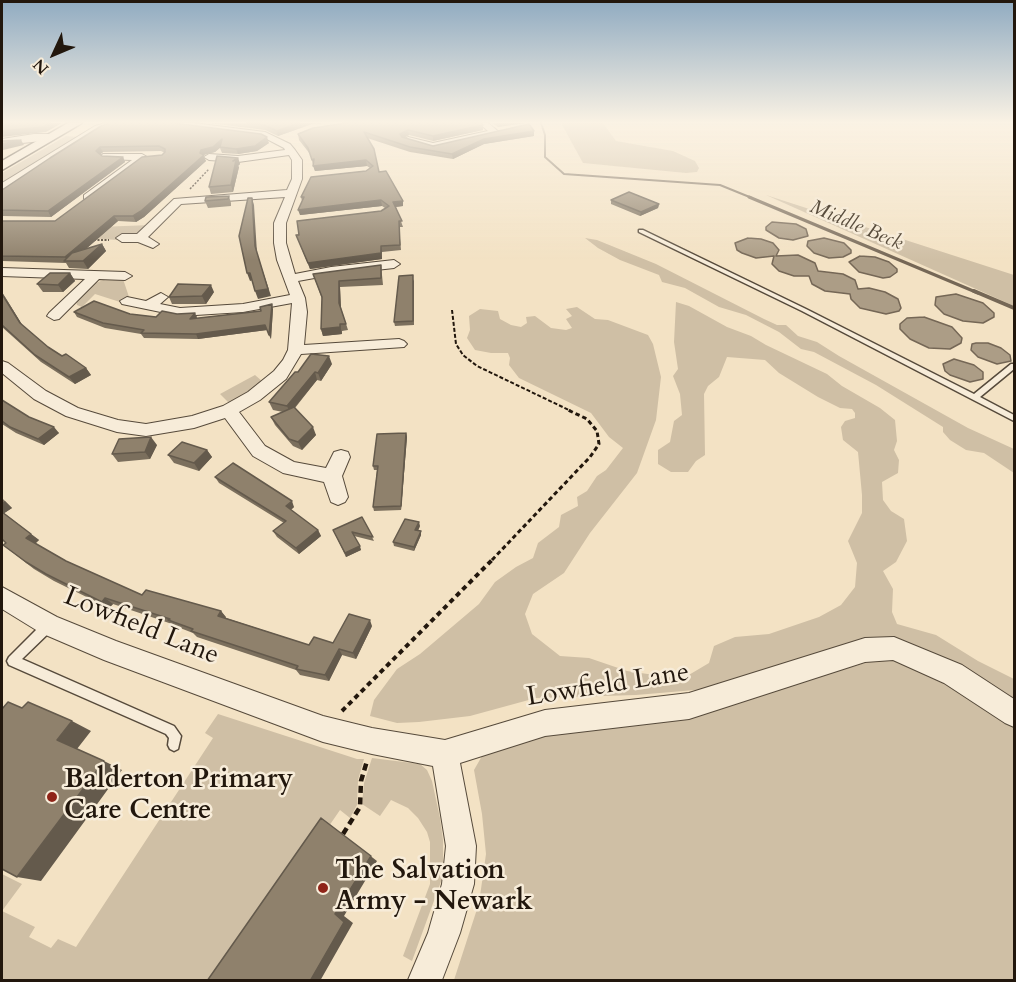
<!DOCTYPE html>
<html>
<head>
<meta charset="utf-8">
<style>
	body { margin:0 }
	#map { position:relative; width:1016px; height:982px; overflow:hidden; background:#f3e2c4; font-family:Cardo,serif }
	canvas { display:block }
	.frame { position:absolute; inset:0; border:3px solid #22170d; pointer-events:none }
	.north { position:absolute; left:24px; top:24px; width:60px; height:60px; -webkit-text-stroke:4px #f7ecd9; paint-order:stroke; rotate:226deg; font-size:16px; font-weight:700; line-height:24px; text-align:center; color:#22170d }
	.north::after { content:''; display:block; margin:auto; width:21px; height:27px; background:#22170d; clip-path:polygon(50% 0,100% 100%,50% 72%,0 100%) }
</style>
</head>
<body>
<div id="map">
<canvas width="1016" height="982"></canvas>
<div class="frame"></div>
<div class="north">N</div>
</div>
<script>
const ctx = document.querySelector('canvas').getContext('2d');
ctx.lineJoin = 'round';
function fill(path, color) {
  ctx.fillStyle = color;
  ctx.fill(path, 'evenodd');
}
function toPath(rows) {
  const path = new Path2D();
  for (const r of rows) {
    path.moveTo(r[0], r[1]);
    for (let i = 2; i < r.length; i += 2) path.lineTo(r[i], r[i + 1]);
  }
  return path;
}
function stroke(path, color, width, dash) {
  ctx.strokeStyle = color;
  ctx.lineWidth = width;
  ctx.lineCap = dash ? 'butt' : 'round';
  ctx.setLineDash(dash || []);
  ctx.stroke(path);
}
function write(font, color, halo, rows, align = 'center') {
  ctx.font = font + ' Cardo,serif';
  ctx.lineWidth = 5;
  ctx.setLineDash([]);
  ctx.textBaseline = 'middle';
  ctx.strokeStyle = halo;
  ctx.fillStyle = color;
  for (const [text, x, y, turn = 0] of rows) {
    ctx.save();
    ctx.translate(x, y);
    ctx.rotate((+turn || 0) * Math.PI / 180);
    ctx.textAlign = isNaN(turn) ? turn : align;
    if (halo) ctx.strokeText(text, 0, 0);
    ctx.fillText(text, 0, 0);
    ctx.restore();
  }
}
const green = toPath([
	[561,123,603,123,616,141,673,151,695,161,699,168,697,172,686,173,583,163],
	[66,136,79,137,2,185,2,173],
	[766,195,1014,275,1014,306],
	[151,225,142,234,120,237,117,240,88,238,98,227],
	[585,238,597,240,656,264,764,319,777,325,786,325,798,336,817,342,839,356,968,428,1014,449,1014,473,984,453,966,450,950,440,943,432,943,427,876,385,814,352,801,349,779,332,746,315,719,307,685,288,662,282,659,275,620,260,598,248],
	[108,278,123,279,129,297,120,302,95,294,82,307,77,305,76,301,84,292,96,283],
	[676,302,689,306,727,327,751,336,766,345,827,374,842,386,880,408,895,420,897,441,894,450,899,460,898,473,882,482,883,500,891,511,904,519,907,541,896,562,883,571,893,589,892,612,897,624,936,635,978,661,1014,679,1014,705,910,646,707,689,636,695,536,698,470,716,419,722,397,723,370,716,374,700,397,669,420,654,479,604,495,582,516,567,533,558,538,543,559,527,561,515,578,506,577,497,587,491,597,476,606,470,623,448,609,437,591,413,519,378,509,365,510,358,508,353,491,353,475,350,467,338,470,330,469,316,480,309,498,311,500,319,511,325,521,327,527,323,526,317,535,316,551,328,566,330,572,328,566,319,572,316,566,309,577,307,595,319,608,320,648,335,653,344,661,377,656,420,637,473,590,533,564,573,533,594,525,614,532,634,560,656,589,658,627,671,682,679,709,663,714,646,735,637,769,634,819,617,841,605,855,587,857,563,848,541,862,513,862,495,858,452,843,440,841,427,845,421,855,418,855,413,852,409,840,408,818,397,779,373,765,360,727,357,719,377,708,386,704,394,705,455,696,461,688,472,671,472,658,464,658,450,670,442,674,421,682,415,680,394,673,376,678,369,674,342],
	[255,375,263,382,260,386,233,402,228,402,220,394],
	[885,657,916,665,964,690,1014,722,1014,980,454,980,479,903,486,854,482,814,474,770,482,756,541,736,698,713],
	[218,714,357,759,364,759,358,780,357,805,350,818,340,810,223,980,2,980,2,874,22,884,2,911,35,927,29,937,51,948,58,939,76,947,213,738,205,733],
	[372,758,420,764,427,770,432,781,440,818,443,840,443,876,412,961,403,956,430,884,430,842,427,832,418,818,408,808,391,800,380,816,362,804,364,783]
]);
const water = toPath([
	[772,222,796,224,806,229,808,236,793,240,779,238,766,230,766,227,772,222],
	[748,238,761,239,773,243,779,250,776,256,798,255,815,263,818,271,843,274,855,280,858,289,869,288,885,292,898,299,901,308,899,311,886,314,860,308,851,299,850,294,825,291,812,284,809,276,794,276,779,271,772,264,774,256,756,258,742,253,737,250,735,243,748,238],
	[824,238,844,243,851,250,851,253,843,257,829,258,814,253,807,246,808,241,824,238],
	[860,256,875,257,889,262,897,269,897,272,890,277,883,278,859,272,849,262,860,256],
	[956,294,983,303,994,313,994,317,983,323,963,321,944,314,935,305,936,297,956,294],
	[924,317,952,327,962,338,961,343,950,349,929,348,910,339,900,329,900,324,907,318,924,317],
	[976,343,988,343,1001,348,1010,355,1011,361,997,364,978,357,971,350,972,344,976,343],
	[954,359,974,365,983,372,983,379,970,382,950,375,945,371,943,364,954,359]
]);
const streamFar2 = toPath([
	[541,123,545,135,545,157,564,174,720,185,752,198]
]);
const streamFar1 = toPath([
	[749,197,978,293]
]);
const stream = toPath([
	[974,291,1014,308]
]);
const pathFar4 = toPath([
	[190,189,209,169],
	[94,240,109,240]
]);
const pathFar3 = toPath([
	[452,310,456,344,463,355,477,366,571,411]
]);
const pathFar2 = toPath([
	[492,560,590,457,599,444,597,431,587,419,568,410]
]);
const pathFar1 = toPath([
	[342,711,493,559]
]);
const path = toPath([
	[343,834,360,807,361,781,367,761]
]);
const service = toPath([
	[639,230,643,230,806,309,974,394,1011,364,1014,364,1014,369,980,397,1014,415,1014,421,802,311,639,232,639,230],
	[49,620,53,621,54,625,53,629,22,659,174,726,181,736,178,749,174,751,170,749,168,745,169,738,166,734,9,665,7,661,9,657,45,621,49,620]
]);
const minor = toPath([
	[106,123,118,123,101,130,2,190,2,183,95,126,106,123],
	[172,123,193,123,265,132,290,144,295,150,302,160,302,179,286,223,286,243,295,274,331,267,394,260,400,264,394,268,331,275,298,281,305,298,307,312,304,345,399,339,404,341,407,344,404,347,301,354,286,379,260,400,239,412,265,446,294,462,326,468,334,452,341,450,348,452,350,457,342,476,348,497,345,502,338,505,331,502,324,482,283,473,253,456,225,418,194,428,146,436,117,432,66,416,34,399,2,373,2,361,8,363,46,391,78,408,118,420,146,424,192,416,223,406,248,392,274,371,283,360,288,350,292,303,243,312,180,316,122,304,120,301,127,297,146,301,161,293,168,297,160,304,180,308,243,304,290,295,277,260,274,243,274,223,285,197,181,204,148,237,159,244,153,248,138,242,122,242,116,238,122,234,137,234,174,199,287,190,292,179,292,160,289,155,238,162,209,160,204,157,209,154,238,156,285,150,284,148,263,137,176,126,172,123],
	[479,123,488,123,499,132,458,145,433,149,403,140,408,137,433,143,488,131,479,123],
	[34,134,52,134,57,137,52,140,2,145,2,139,34,134],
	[103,154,142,154,147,157,92,199,84,199,84,195,132,160,106,159,101,156,103,154],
	[2,268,125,272,132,276,125,280,99,279,59,319,54,320,47,316,49,313,85,279,2,276,2,268],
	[2,587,57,617,116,641,323,716,372,728,445,740,545,710,689,693,865,638,894,637,962,665,1014,699,1014,727,1005,723,944,683,893,660,865,662,689,719,545,736,460,763,476,846,474,884,460,933,442,980,408,980,428,933,442,884,446,846,433,766,372,754,323,742,104,660,41,633,2,609,2,587]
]);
const secondary = toPath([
	[68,123,82,123,2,170,2,161,68,123]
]);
const wall = toPath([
	[110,123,269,143,257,151,238,154,222,153,220,148,215,152,203,155,206,161,144,217,136,222,118,221,86,249,102,244,106,251,88,269,69,268,66,263,2,261,2,221,55,221,165,153,161,151,103,152,100,154,102,156,123,157,125,162,51,217,2,216,2,190],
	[209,123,327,123,312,124,278,136,265,130],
	[346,123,483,130,433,141,409,135,404,138,433,146,534,131,534,136,484,144,453,159,410,152,367,138,379,172,403,201,403,206,396,207,403,227,399,227,401,250,382,252,382,259,310,269,296,235,381,211,385,208,382,206,300,215,302,201,301,197,366,171,370,168,367,166,315,171,310,154,299,140,298,134],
	[492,123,525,123,498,127],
	[238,158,240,164,238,166,239,167,233,192,211,194,209,187],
	[229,196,231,203,231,206,208,208,205,201],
	[611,200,659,204,658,208,640,216,611,204],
	[381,265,383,285,340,287,341,308,348,330,342,331,342,334,323,336,321,329,322,299,313,274],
	[70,273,75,281,63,292,43,292,37,284],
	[414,279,414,325,395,326,394,322],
	[2,292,22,325,48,347,62,356,86,368,91,375,75,384,41,362,2,327],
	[214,292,206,304,172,304,169,297],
	[273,309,271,339,267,330,198,339,144,338,141,334,105,328,77,317,74,312,130,314,156,317,197,317,196,319],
	[332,364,321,381,317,380,295,408,316,435,302,450,293,446,275,425,271,417,283,412,273,410,269,402,298,372],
	[2,400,29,417,59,433,44,445,16,433,2,424],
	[406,433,407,437,401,510,374,511,373,507,377,470,374,470,373,466],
	[157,445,150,459,118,462,112,454],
	[207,450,212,457,199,471,174,463,168,455],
	[215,477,294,507,291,510,318,530,321,536,299,554,277,537,273,531,284,523,219,483],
	[2,498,12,508,4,513,31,534,39,540,35,543,66,561,142,595,221,611,226,618,309,645,333,643,372,626,356,659,342,655,329,681,300,675,296,670,197,637,193,633,175,626,172,624,113,604,109,608,54,581,34,569,3,545,6,543,2,540],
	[362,517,374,541,354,536,361,550,346,557,333,530],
	[420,526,418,531,421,535,414,551,394,546,393,542]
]);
const shadedWall = toPath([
	[50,123,62,123,46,132,2,137,2,138,2,131],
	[299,123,312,123,312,124,278,136,277,131],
	[497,123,525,123,498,127],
	[483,125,483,130,433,141,433,136],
	[408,130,409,135,401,139,400,134],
	[534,131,534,136,484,144,453,159,452,154,484,139],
	[267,137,269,143,257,151,238,154,236,149],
	[222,139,224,144,215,152,203,155,206,161,144,217,136,222,133,216,200,153,201,150],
	[21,140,24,145,3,150,2,152,2,144],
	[100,147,103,152,99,156,96,151],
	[123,157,125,162,51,217,48,211],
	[238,158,240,164,238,166,239,167,233,192,231,185,233,161],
	[366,160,367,166,315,171,313,166],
	[252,198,254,205,257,253,271,296,258,299,255,291],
	[381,200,382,206,300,215,298,210],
	[403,201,403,206,394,207,393,202],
	[659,204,658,208,640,216,641,212],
	[114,216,118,221,72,261,67,261,65,257],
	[102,244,106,251,88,269,83,261],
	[381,246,382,259,310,269,308,263],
	[70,273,75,281,63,292,58,285],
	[247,273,250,273,253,280,250,281],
	[339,281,340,287,341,310,339,303],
	[211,285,214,292,206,304,202,296],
	[2,292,26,331,20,323],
	[272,304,273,309,271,339,269,335],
	[195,313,197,317,192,324,190,319],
	[340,324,342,334,323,336,321,329],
	[265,325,267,330,198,339,196,334],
	[329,356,332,364,321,381,318,373],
	[86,368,91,375,75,384,69,377],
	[315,372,317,380,290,413,287,406],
	[54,427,59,433,44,445,38,439],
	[313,427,316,435,302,450,298,442],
	[406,433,407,437,401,510,401,506],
	[151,437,157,445,150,459,145,452],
	[207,450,212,457,199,471,194,463],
	[5,501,12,508,3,514,2,513,2,503],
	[292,501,294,507,289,511,286,506],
	[419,522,420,526,416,534,415,530],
	[318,530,321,536,299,554,296,548],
	[421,531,421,535,414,551,414,547],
	[31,534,39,540,34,545,26,538],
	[360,546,361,550,346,557,345,553],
	[105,598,113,604,109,608,102,602],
	[221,611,226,617,223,622,218,616],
	[370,620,372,626,356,659,353,653],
	[339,649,342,655,329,681,325,675],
	[72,721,91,731,77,749,57,740],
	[104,761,122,770,41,881,17,877],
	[321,818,377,861,344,916,353,923,320,981,310,981,335,914]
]);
const building = toPath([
	[2,123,50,123,43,127,2,131,2,123],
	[110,123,173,123,261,134,267,137,255,146,236,149,220,147,222,139,213,147,201,150,200,153,204,155,141,211,133,216,114,216,65,257,2,256,2,221,55,221,142,157,162,155,165,152,165,149,159,146,100,147,96,151,102,156,123,157,48,211,2,210,2,190,50,158,101,126,110,123],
	[247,123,299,123,277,131,264,125,247,123],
	[346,123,481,123,483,125,433,136,408,130,400,134,402,137,433,146,529,124,534,131,484,139,452,154,410,147,364,132,374,149,379,172,386,171,403,201,393,202,402,221,399,221,400,245,381,246,381,253,308,263,296,235,299,235,297,221,381,211,389,206,381,200,298,210,304,197,301,197,311,177,366,171,373,166,366,160,313,166,314,159,312,160,308,148,298,134,313,128,346,123],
	[21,140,2,144,2,141,21,140],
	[217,156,238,158,233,161,236,160,231,185,209,187,217,156],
	[629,192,659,204,641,212,611,200,629,192],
	[229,196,228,199,205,201,206,197,229,196],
	[248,198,252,198,255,246,268,289,255,291,250,273,247,273,239,236,248,198],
	[102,244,83,261,64,261,72,253,102,244],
	[381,265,381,278,339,281,339,303,346,324,340,324,340,327,321,329,322,297,313,274,381,265],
	[50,273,70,273,58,285,37,284,50,273],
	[413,275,413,321,394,322,399,276,413,275],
	[178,284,211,285,202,296,169,297,178,284],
	[2,294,20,323,48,347,62,356,66,354,86,368,69,377,35,355,2,325,2,294],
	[94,301,130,314,156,317,162,311,177,314,195,313,190,319,261,311,260,307,272,304,269,335,265,325,196,334,141,333,144,330,103,323,74,312,94,301],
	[311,354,329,356,318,373,315,372,287,406,269,402,295,372,298,372,311,354],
	[2,400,29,417,54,427,38,439,10,427,2,421,2,400],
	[294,407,313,427,298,442,289,439,271,417,294,407],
	[406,433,401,506,373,507,378,466,373,466,377,434,406,433],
	[151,437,145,452,112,454,119,439,151,437],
	[182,442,207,450,194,463,168,455,182,442],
	[233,463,292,501,286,506,318,530,296,548,273,531,286,521,215,477,233,463],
	[2,512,31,534,26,538,66,561,142,595,146,590,221,611,218,616,309,645,314,637,333,643,349,614,370,620,353,653,339,649,325,675,296,669,298,666,191,631,193,629,168,620,170,619,105,598,102,602,46,574,26,562,3,545,6,543,2,539,2,512],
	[362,517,373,537,352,532,360,546,345,553,333,530,362,517],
	[405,519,419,522,415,530,421,531,414,547,393,542,405,519],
	[8,702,22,708,28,702,72,721,57,740,104,761,17,877,2,869,2,709,8,702],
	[321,818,371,856,335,914,344,922,310,981,207,981,321,818]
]);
const markers = [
	[52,797,6,"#8f2418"],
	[323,888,6,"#8f2418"]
];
const farWaternames = [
	["Middle Beck",856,226,23]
];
const nearStreetnames = [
	["Lowfield Lane",141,627,22],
	["Lowfield Lane",608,686,-9]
];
const nearPoinames = [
	["Balderton Primary",64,781],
	["Care Centre",64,812],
	["The Salvation",335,872],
	["Army - Newark",335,903]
];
fill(green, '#cfbfa5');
fill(water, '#ac9d86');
stroke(water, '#756756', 1.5);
stroke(streamFar2, '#756756', 2);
stroke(streamFar1, '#756756', 3);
stroke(stream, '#756756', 4);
stroke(service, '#564a3b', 3);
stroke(minor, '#564a3b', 2);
stroke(secondary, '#22170d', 3);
stroke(pathFar4, '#22170d', 1.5, [2, 1.5]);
stroke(pathFar3, '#22170d', 2, [4, 2]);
stroke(pathFar2, '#22170d', 3, [4.5, 3]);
stroke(pathFar1, '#22170d', 4, [5, 4]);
stroke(path, '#22170d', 4.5, [7, 4.5]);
fill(service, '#f7ecd9');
fill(minor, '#f7ecd9');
fill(secondary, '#f7ecd9');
fill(wall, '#7b6f5d');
fill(shadedWall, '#645a4c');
fill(building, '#8f816c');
stroke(building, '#645a4c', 1.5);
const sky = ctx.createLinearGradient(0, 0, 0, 260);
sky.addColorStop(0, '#90abc1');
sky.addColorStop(0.47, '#faf2e4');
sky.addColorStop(1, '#faf2e400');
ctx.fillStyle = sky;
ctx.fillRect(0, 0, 1016, 260);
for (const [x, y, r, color] of markers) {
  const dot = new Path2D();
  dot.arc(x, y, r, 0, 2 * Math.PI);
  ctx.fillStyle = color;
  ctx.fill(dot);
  stroke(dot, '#f7ecd9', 2);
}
write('italic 20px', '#594d3d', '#f7ecd9', farWaternames);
write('27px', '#22170d', '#f7ecd9', nearStreetnames);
write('bold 27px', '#22170d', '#f7ecd9', nearPoinames, 'left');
</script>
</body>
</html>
